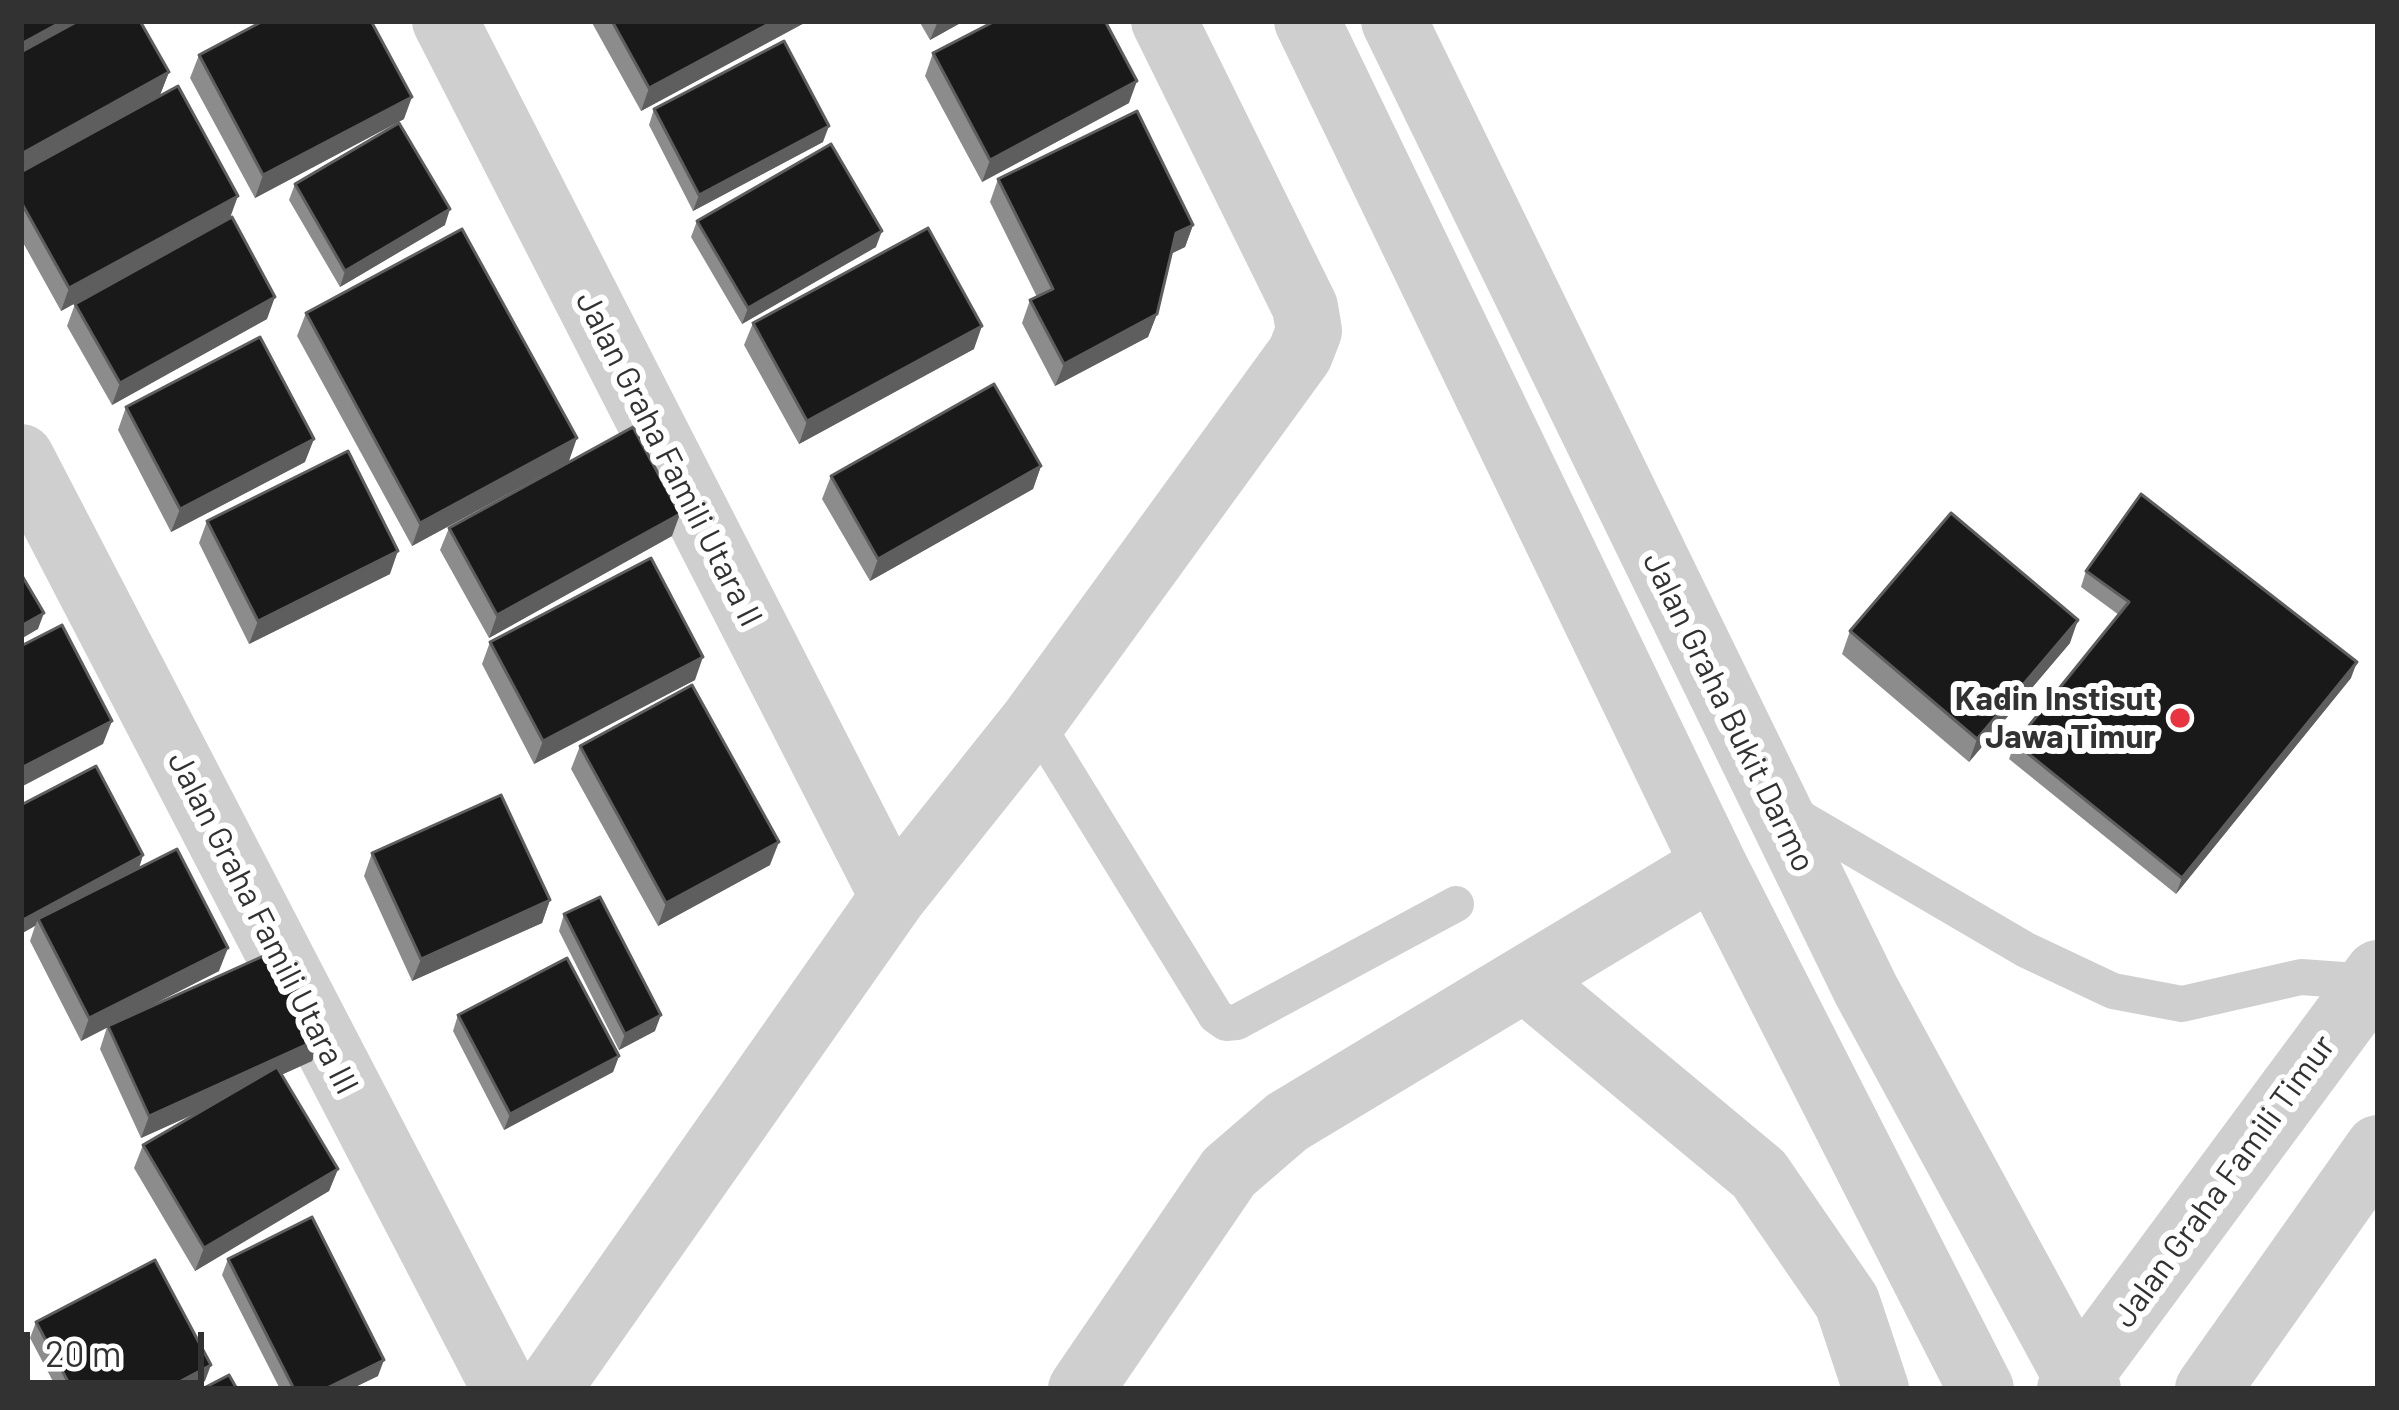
<!DOCTYPE html>
<html>
<head>
<meta charset="utf-8">
<style>
	body { margin:0 }
	#map { position:relative; width:2399px; height:1410px; overflow:hidden; background:#fff; font-family:Barlow,sans-serif }
	canvas { display:block }
	.frame { position:absolute; inset:0; border:24px solid #323232; pointer-events:none }
	.scale { position:absolute; left:24px; top:1332px; width:180px; height:54px; box-sizing:border-box; border:6px solid #323232; border-top:0; padding-left:15px; font-size:36px; line-height:42px; white-space:nowrap; color:#323232; -webkit-text-stroke:9px #fff; paint-order:stroke }
</style>
</head>
<body>
<div id="map">
<canvas width="2399" height="1410"></canvas>
<div class="frame"></div>
<div class="scale">20 m</div>
</div>
<script>
const ctx = document.querySelector('canvas').getContext('2d');
ctx.lineJoin = 'round';
function toPath(rows) {
  const path = new Path2D();
  for (const r of rows) {
    path.moveTo(r[0], r[1]);
    for (let i = 2; i < r.length; i += 2) path.lineTo(r[i], r[i + 1]);
  }
  return path;
}
function stroke(path, color, width, dash) {
  ctx.strokeStyle = color;
  ctx.lineWidth = width;
  ctx.lineCap = dash ? 'butt' : 'round';
  ctx.setLineDash(dash || []);
  ctx.stroke(path);
}
function fill(path, color) {
  ctx.fillStyle = color;
  ctx.fill(path, 'evenodd');
}
function write(font, color, halo, rows, align = 'center') {
  ctx.font = font + ' Barlow,sans-serif';
  ctx.lineWidth = 12;
  ctx.setLineDash([]);
  ctx.textBaseline = 'middle';
  ctx.strokeStyle = halo;
  ctx.fillStyle = color;
  for (const [text, x, y, turn = 0] of rows) {
    ctx.save();
    ctx.translate(x, y);
    ctx.rotate((+turn || 0) * Math.PI / 180);
    ctx.textAlign = isNaN(turn) ? turn : align;
    if (halo) ctx.strokeText(text, 0, 0);
    ctx.fillText(text, 0, 0);
    ctx.restore();
  }
}
const service = toPath([
	[1034,720,1216,1016,1226,1023,1237,1022,1456,904],
	[1785,809,2026,950,2113,991,2182,1004,2301,977,2371,982]
]);
const minor = toPath([
	[445,21,893,897],
	[1307,21,1714,865,1981,1389],
	[1394,21,1866,990,2078,1380,2088,1389],
	[21,457,505,1389],
	[1526,980,1759,1174,1847,1302,1876,1389],
	[548,1389,893,897,1034,720,1300,354,1309,331,1305,307,1164,21],
	[1081,1389,1229,1172,1287,1122,1714,865]
]);
const tertiary = toPath([
	[2070,1389,2378,973],
	[2208,1389,2378,1148]
]);
const wall = toPath([
	[21,21,169,72,160,95,230,218,267,319,112,405,67,326,75,304,227,220,61,311,21,239],
	[591,21,808,21,641,111],
	[919,21,964,21,930,40],
	[933,53,1129,103,982,182,925,76],
	[199,55,404,119,255,198,190,78],
	[654,109,823,142,693,211,649,125],
	[998,179,1193,225,1185,247,1171,254,1157,314,1148,337,1055,386,1022,323,1030,300,1037,297,990,202],
	[295,184,445,225,340,287,289,200],
	[697,221,876,247,742,324,691,237],
	[306,313,569,461,412,546,297,336],
	[753,323,974,349,799,444,744,345],
	[126,407,305,462,171,532,118,430],
	[1041,466,1033,489,870,581,822,499,831,476],
	[207,521,390,574,249,644,199,543],
	[449,528,672,536,489,638,440,550],
	[2086,571,2351,678,2176,894,2009,759,2015,743,2119,615,2081,587],
	[1850,631,2070,643,1969,762,1842,654],
	[490,642,695,680,534,764,482,664],
	[580,746,770,865,658,926,571,769],
	[21,805,143,855,139,868,219,971,123,1020,321,1038,312,1061,281,1075,338,1169,329,1191,195,1271,134,1168,143,1145,201,1111,141,1138,100,1049,107,1027,81,1041,30,941,35,926],
	[372,853,550,900,542,923,412,981,364,876],
	[564,914,655,1031,619,1050,559,931],
	[458,1015,619,1056,613,1072,504,1130,453,1031],
	[228,1259,378,1376,351,1389,280,1389,222,1275],
	[36,1322,205,1381,190,1389,57,1389,30,1338]
]);
const shadedWall = toPath([
	[63,21,96,21,21,62,21,44],
	[774,21,808,21,641,111,649,88],
	[938,21,964,21,930,40],
	[169,72,160,95,21,172,21,154],
	[1137,81,1129,103,982,182,990,160],
	[412,97,404,119,255,198,263,175],
	[829,126,823,142,693,211,699,195],
	[238,196,230,218,61,311,69,288],
	[450,209,445,225,340,287,345,271],
	[1193,225,1185,247,1168,255,1176,233],
	[882,231,876,247,742,324,748,308],
	[275,297,267,319,112,405,120,383],
	[1157,314,1148,337,1055,386,1064,364],
	[982,326,974,349,799,444,807,421],
	[577,438,569,461,412,546,420,523],
	[314,439,305,462,171,532,180,509],
	[1041,466,1033,489,870,581,878,559],
	[680,514,672,536,489,638,497,615],
	[398,551,390,574,249,644,258,621],
	[44,613,38,629,21,639,21,626],
	[2078,620,2070,643,1969,762,1977,739],
	[703,657,695,680,534,764,543,741],
	[2357,662,2351,678,2176,894,2182,878],
	[112,721,103,744,21,787,21,768],
	[779,842,770,865,658,926,666,903],
	[143,855,138,871,38,919,35,926,21,934,21,921],
	[550,900,542,923,412,981,421,959],
	[228,948,219,971,81,1041,89,1018],
	[661,1015,655,1031,619,1050,625,1034],
	[321,1038,312,1061,141,1138,149,1116],
	[619,1056,613,1072,504,1130,510,1114],
	[338,1169,329,1191,195,1271,204,1248],
	[384,1360,378,1376,351,1389,325,1389],
	[211,1365,205,1381,190,1389,166,1389]
]);
const building = toPath([
	[21,21,63,21,21,44,21,21],
	[78,21,140,21,169,72,21,154,21,52,78,21],
	[263,21,371,21,412,97,263,175,199,55,263,21],
	[612,21,774,21,649,88,612,21],
	[995,21,1105,21,1137,81,990,160,933,53,995,21],
	[784,41,829,126,699,195,654,109,784,41],
	[178,86,238,196,69,288,21,202,21,172,178,86],
	[1137,111,1193,225,1176,233,1157,314,1064,364,1030,300,1053,289,998,179,1137,111],
	[399,123,450,209,345,271,295,184,399,123],
	[831,144,882,231,748,308,697,221,831,144],
	[232,217,275,297,120,383,75,304,232,217],
	[928,228,982,326,807,421,753,323,928,228],
	[462,229,577,438,420,523,306,313,462,229],
	[260,337,314,439,180,509,126,407,260,337],
	[994,384,1041,466,878,559,831,476,994,384],
	[633,427,680,514,497,615,449,528,633,427],
	[348,451,398,551,258,621,207,521,348,451],
	[2141,494,2357,662,2182,878,2015,743,2129,602,2086,571,2141,494],
	[1951,513,2078,620,1977,739,1850,631,1951,513],
	[651,558,703,657,543,741,490,642,651,558],
	[21,574,44,613,21,626,21,574],
	[62,625,112,721,21,768,21,646,62,625],
	[692,685,779,842,666,903,580,746,692,685],
	[96,766,143,855,21,921,21,805,96,766],
	[501,795,550,900,421,959,372,853,501,795],
	[177,849,228,948,89,1018,38,919,177,849],
	[600,897,661,1015,625,1034,564,914,600,897],
	[279,949,321,1038,149,1116,108,1026,279,949],
	[567,958,619,1056,510,1114,458,1015,567,958],
	[277,1067,338,1169,204,1248,143,1145,277,1067],
	[312,1217,384,1360,325,1389,294,1389,228,1259,312,1217],
	[155,1260,211,1365,166,1389,72,1389,36,1322,155,1260],
	[229,1375,237,1389,202,1389,229,1375]
]);
const markers = [
	[2180,718,12,"#e93340"]
];
const streetNames = [
	["Jalan Graha Famili Utara II",669,459,63],
	["Jalan Graha Bukit Darmo",1729,712,64],
	["Jalan Graha Famili Utara III",263,923,63],
	["Jalan Graha Famili Timur",2224,1181,-54]
];
const poiNames = [
	["Kadin Instisut",2156,699],
	["Jawa Timur",2156,737]
];
stroke(service, '#cfcfcf', 36);
stroke(minor, '#cfcfcf', 66);
stroke(tertiary, '#cfcfcf', 66);
fill(wall, '#8c8c8c');
fill(shadedWall, '#5e5e5e');
fill(building, '#191919');
stroke(building, '#5e5e5e', 3);
for (const [x, y, r, color] of markers) {
  const dot = new Path2D();
  dot.arc(x, y, r, 0, 2 * Math.PI);
  ctx.fillStyle = color;
  ctx.fill(dot);
  stroke(dot, '#fff', 4.5);
}
write('33px', '#323232', '#fff', streetNames);
write('bold 33px', '#323232', '#fff', poiNames, 'right');
</script>
</body>
</html>
